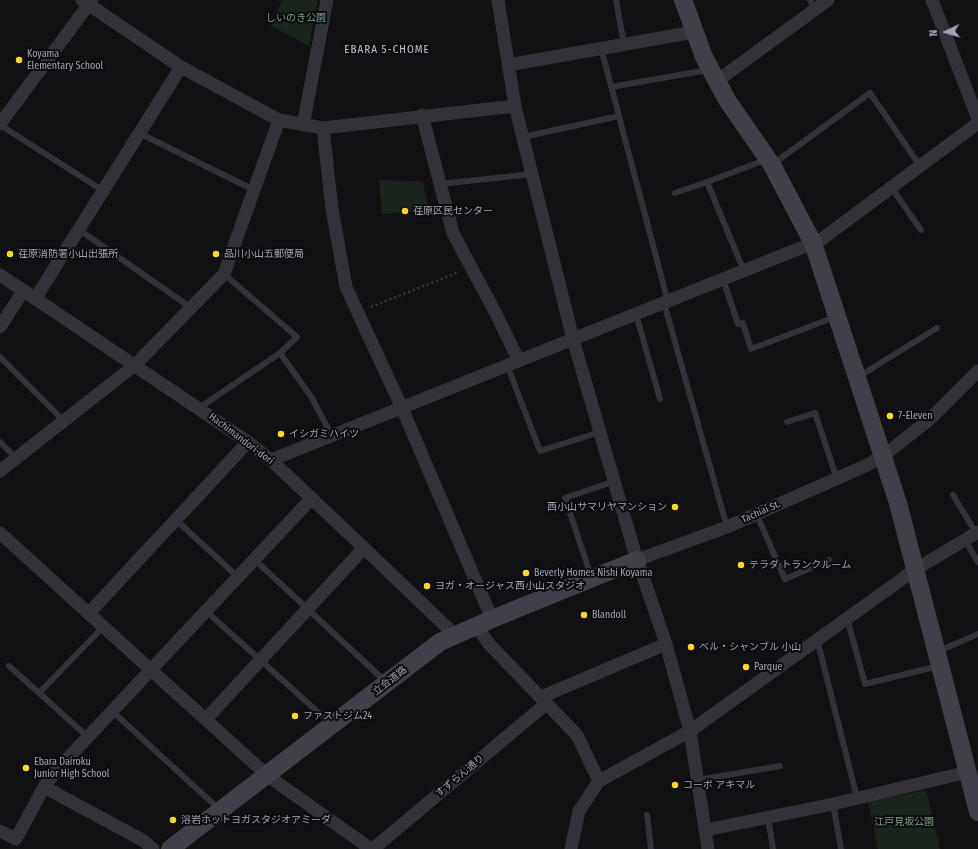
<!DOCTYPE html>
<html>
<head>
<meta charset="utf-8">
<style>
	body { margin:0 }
	#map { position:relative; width:978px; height:849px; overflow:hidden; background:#111113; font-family:"Fira Sans Condensed",sans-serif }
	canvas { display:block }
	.north { position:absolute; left:926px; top:12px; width:40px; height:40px; -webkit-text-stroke:3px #0c0c0e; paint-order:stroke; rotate:265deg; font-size:11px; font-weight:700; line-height:16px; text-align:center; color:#a1a4b5 }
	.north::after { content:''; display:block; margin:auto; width:14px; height:18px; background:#a1a4b5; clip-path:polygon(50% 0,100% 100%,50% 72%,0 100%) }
</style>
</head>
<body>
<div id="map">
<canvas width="978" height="849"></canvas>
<div class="north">N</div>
</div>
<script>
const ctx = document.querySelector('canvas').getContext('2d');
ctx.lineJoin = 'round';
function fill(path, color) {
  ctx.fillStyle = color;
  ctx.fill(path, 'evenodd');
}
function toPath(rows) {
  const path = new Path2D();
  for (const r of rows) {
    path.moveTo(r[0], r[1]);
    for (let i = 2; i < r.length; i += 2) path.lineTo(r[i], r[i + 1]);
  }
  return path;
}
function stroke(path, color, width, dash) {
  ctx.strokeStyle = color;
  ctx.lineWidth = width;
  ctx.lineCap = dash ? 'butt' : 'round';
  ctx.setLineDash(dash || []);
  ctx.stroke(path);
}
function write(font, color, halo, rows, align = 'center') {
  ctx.font = font + ' "Fira Sans Condensed","Noto Sans JP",sans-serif';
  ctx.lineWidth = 4;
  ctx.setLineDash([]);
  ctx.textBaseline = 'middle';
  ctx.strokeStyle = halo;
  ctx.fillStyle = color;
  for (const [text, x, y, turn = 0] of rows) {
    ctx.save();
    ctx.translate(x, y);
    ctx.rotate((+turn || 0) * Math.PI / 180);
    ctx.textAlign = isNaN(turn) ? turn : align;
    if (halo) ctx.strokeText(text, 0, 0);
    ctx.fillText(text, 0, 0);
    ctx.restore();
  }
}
const green = toPath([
	[282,0,318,0,309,46,271,26],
	[379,180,423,182,428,206,409,212,382,214],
	[926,790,940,849,878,849,868,802]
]);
const path = toPath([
	[371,307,459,272]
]);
const lane = toPath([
	[616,0,624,44],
	[810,0,815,10],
	[601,48,668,302],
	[611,87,708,70],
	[0,125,102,190],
	[139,133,254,190],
	[523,137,619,116],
	[773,164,870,93,920,166],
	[440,184,533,174],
	[891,187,921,230],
	[675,193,707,182],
	[78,229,190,307],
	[744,271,707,182,765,160],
	[723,279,738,324,743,323,751,349,835,317],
	[664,303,727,527],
	[636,314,660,399],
	[280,353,312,398,332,436],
	[0,357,63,420],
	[507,365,540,451,600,432],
	[858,377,937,328],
	[199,408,280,353,297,337,224,274],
	[787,422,815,413,837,479],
	[0,442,16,458],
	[953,495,976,533],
	[756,513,785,579,829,560],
	[176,520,238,577],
	[965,540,978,562],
	[255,560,385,681],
	[591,576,565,498,615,481],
	[206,611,330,723],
	[847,618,865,684,939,666],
	[817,639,857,798],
	[939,651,978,634],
	[9,666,88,737],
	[39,693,103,627],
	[112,711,220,810],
	[698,780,780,766],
	[833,804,841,849],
	[647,815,651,849],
	[768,817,773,849]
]);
const street = toPath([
	[82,0,181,67,279,120,323,128,515,106],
	[498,0,515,106,573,339,634,550,666,644,690,731,708,849],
	[932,0,978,119],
	[508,65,694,32],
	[717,81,828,0],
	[422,115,453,233,495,312,519,361],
	[0,124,92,0],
	[303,125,327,0],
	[323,128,332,209,346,287,402,408,492,619],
	[0,275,248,442,271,460,364,548,455,635],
	[35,299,181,67],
	[0,327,23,291],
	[271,460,813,243,822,239,978,123],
	[0,471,135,365,224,274,279,120],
	[0,533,268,776,371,849],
	[637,560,727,527,865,466,882,457,930,419,978,371],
	[89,613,248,442],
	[476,625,489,644,577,735,599,781],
	[541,697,666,644],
	[206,719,364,548],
	[44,787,144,841,153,849],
	[706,830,833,804,968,772],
	[0,831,16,839,44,787,56,771,311,499],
	[373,849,547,703],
	[571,849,579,811,599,781,690,731,916,569,978,532]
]);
const secondary = toPath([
	[683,0,704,57,727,100,772,165,813,243,898,503,978,812],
	[170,849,440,642,492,619,637,560]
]);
const markers = [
	[19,60,4,"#ffd91d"],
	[405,211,4,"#ffd91d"],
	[10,254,4,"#ffd91d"],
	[216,254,4,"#ffd91d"],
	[890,416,4,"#ffd91d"],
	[281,434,4,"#ffd91d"],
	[675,507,4,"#ffd91d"],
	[741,565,4,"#ffd91d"],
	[526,573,4,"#ffd91d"],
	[427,586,4,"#ffd91d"],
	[584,615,4,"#ffd91d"],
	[691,647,4,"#ffd91d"],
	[746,667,4,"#ffd91d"],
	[295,716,4,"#ffd91d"],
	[26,768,4,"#ffd91d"],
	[675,785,4,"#ffd91d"],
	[173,820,4,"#ffd91d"]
];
const parkNames = [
	["しいのき公園",296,18],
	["江戸見坂公園",904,822]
];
const poiNames = [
	["Koyama",27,54],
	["Elementary School",27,66],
	["荏原区民センター",413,211],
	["荏原消防署小山出張所",18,254],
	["品川小山五郵便局",224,254],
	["7-Eleven",898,416],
	["イシガミハイツ",289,434],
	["西小山サマリヤマンション",667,507,"right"],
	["テラダ トランクルーム",749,565],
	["Beverly Homes Nishi Koyama",534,573],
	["ヨガ・オージャス西小山スタジオ",435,586],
	["Blandoll",592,615],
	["ベル・シャンブル 小山",699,647],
	["Parque",754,667],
	["ファストジム24",303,716],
	["Ebara Dairoku",34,762],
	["Junior High School",34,774],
	["コーポ アキマル",683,785],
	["溶岩ホットヨガスタジオアミーダ",181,820]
];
const streetNames = [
	["Hachimandori-dori",241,439,37],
	["Tachiai St.",761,512,-24],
	["立会道路",390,681,-38],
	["すずらん通り",460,776,-40]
];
const neighbourhoodNames = [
	["EBARA 5-CHOME",387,50]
];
fill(green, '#1b231d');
stroke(path, '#38393f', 2.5, [2, 3]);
stroke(lane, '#323238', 6);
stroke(street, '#323238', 13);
stroke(secondary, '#404048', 18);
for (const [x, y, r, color] of markers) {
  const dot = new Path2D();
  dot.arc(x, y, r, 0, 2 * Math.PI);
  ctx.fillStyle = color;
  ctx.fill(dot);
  stroke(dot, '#0c0c0e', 1.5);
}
write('10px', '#76a180', '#0c0c0e', parkNames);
write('10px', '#a1a4b5', '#0c0c0e', poiNames, 'left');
write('10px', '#a1a4b5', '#0c0c0e', streetNames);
ctx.letterSpacing = '1px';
write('11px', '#c2c4d0', '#0c0c0e', neighbourhoodNames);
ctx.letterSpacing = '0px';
</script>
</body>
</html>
